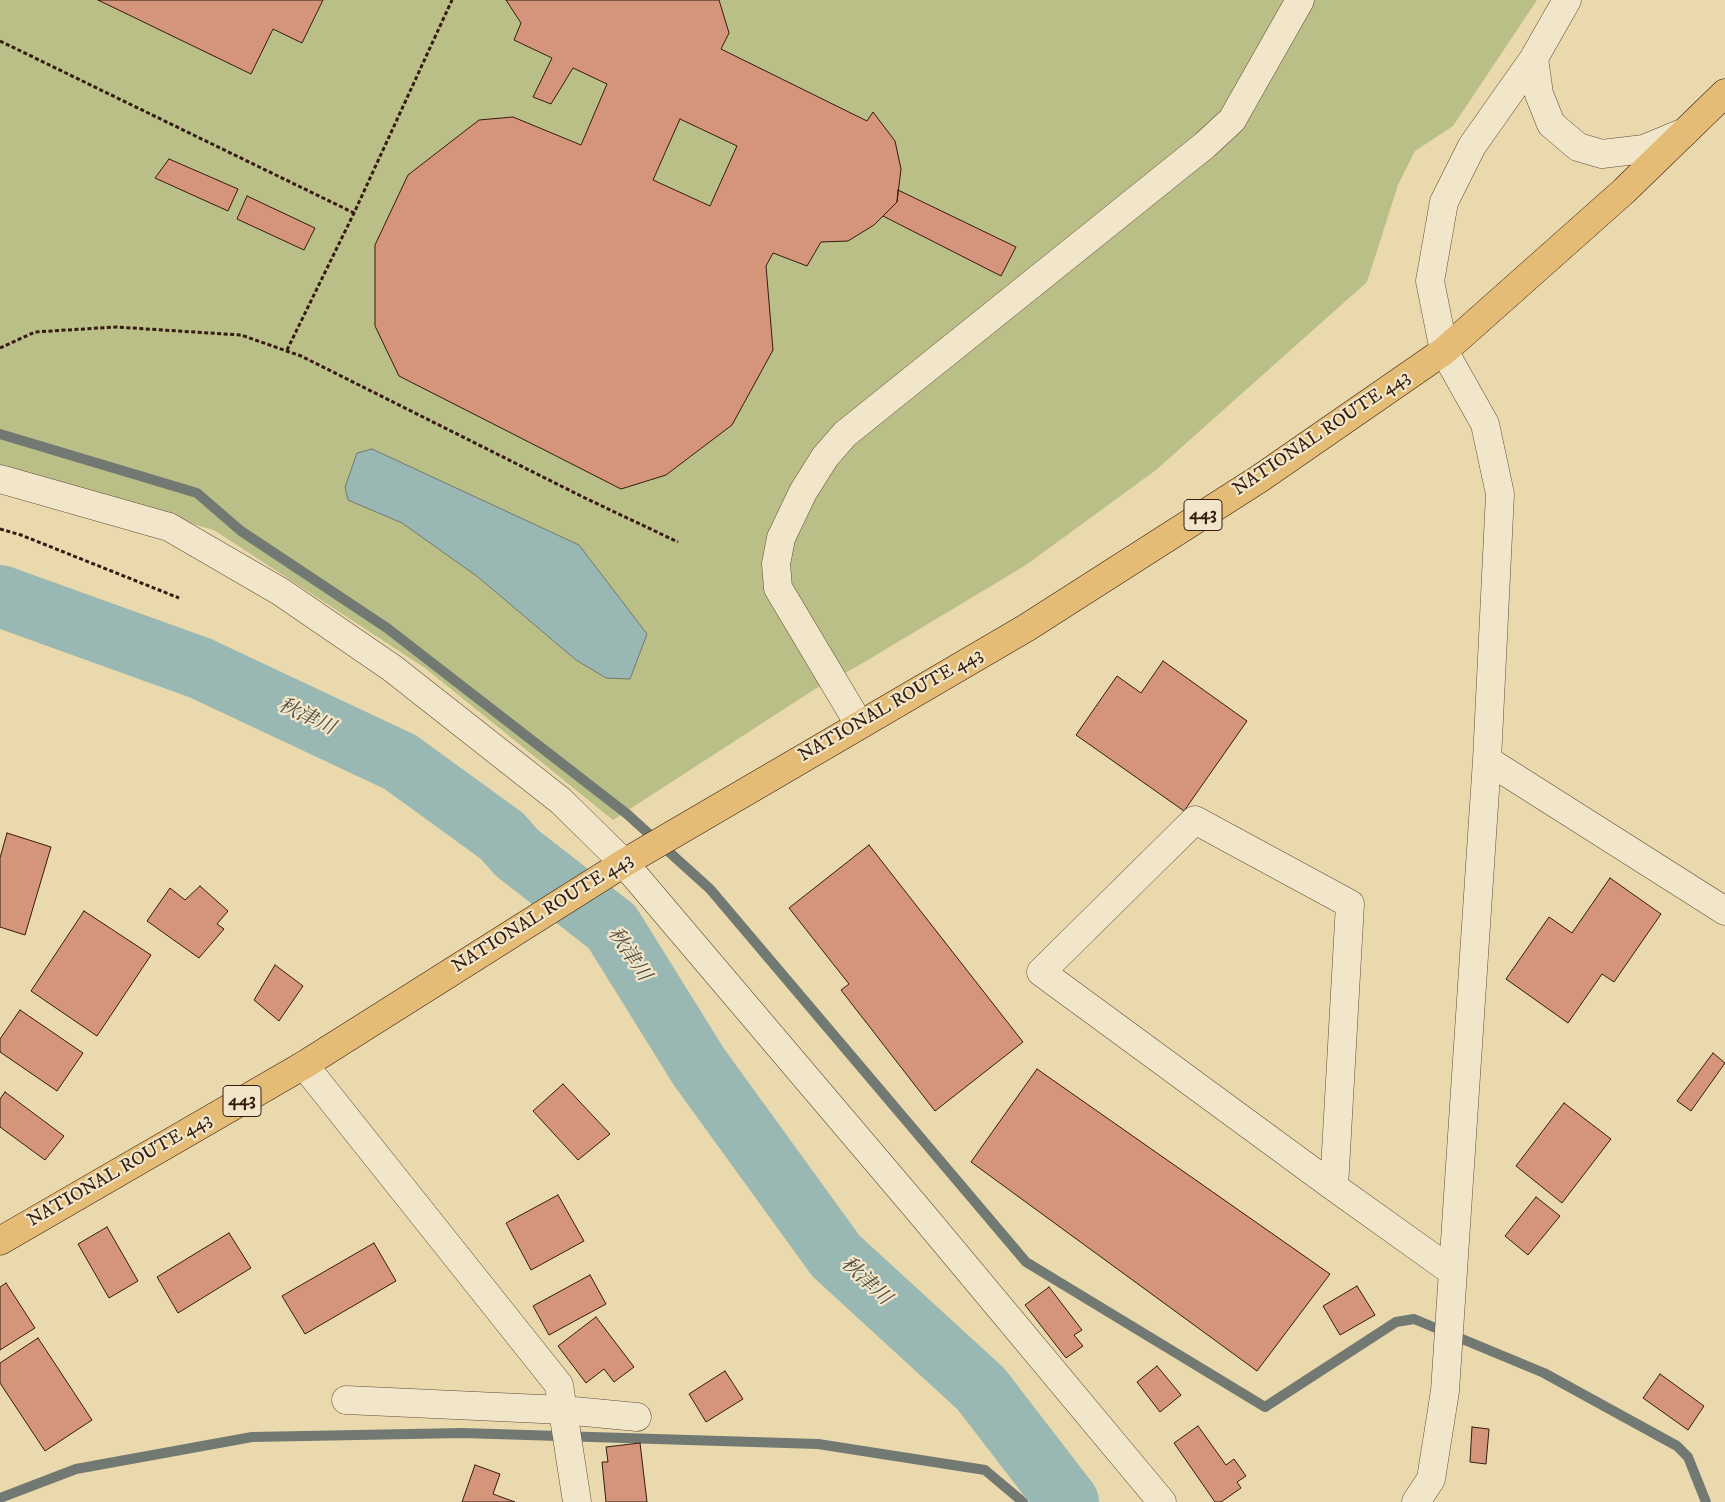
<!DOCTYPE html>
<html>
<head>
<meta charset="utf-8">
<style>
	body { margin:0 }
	canvas { display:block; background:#e9d9ac }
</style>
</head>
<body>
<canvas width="1725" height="1502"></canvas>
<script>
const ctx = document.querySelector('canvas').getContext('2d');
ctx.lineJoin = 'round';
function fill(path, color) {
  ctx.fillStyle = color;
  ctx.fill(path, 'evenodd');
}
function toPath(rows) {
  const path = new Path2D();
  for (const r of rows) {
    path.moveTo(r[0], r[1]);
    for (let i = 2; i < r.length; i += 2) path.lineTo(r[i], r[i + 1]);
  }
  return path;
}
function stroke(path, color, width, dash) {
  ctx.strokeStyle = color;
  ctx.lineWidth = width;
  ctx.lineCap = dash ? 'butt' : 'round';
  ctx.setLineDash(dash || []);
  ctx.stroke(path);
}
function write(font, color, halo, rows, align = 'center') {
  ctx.font = font + ' "IM FELL DW Pica","Noto Serif JP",serif';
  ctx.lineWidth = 4.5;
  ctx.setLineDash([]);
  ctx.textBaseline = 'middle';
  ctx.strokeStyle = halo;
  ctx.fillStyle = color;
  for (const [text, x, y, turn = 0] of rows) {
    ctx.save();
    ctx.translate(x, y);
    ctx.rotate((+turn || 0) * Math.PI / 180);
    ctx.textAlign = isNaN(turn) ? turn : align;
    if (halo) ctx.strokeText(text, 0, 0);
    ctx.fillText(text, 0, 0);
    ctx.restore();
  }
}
const green = toPath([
	[0,0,1537,0,1453,126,1415,151,1398,185,1367,282,1156,470,1026,565,856,667,815,689,613,820,425,668,214,530,0,468]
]);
const water = toPath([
	[372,449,579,545,647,634,630,679,606,678,576,660,478,577,402,523,348,500,345,487,357,453,372,449]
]);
const stream = toPath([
	[0,434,197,493,241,531,387,628,627,814,710,889,1026,1262,1265,1407,1396,1322,1414,1319,1544,1373,1677,1446,1688,1457,1706,1502],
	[0,1498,76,1469,252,1437,462,1433,818,1444,985,1470,1023,1502]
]);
const river = toPath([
	[0,596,200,668,400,762,502,836,517,853,612,927,699,1067,836,1256,981,1389,1068,1502]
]);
const building = toPath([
	[98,0,323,0,302,43,273,29,251,74,98,0],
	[506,0,719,0,729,33,721,49,867,121,873,112,895,141,901,169,897,202,874,225,848,241,821,242,807,266,773,253,766,266,773,350,732,425,666,475,621,489,399,376,375,326,375,245,408,175,479,120,513,117,581,145,607,84,573,68,551,104,533,97,552,58,514,40,521,23,506,0],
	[680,119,737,146,710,206,653,180,680,119],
	[169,159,238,189,228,211,155,178,169,159],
	[898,190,1016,247,1001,276,883,216,897,202,898,190],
	[247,196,315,228,304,250,237,219,247,196],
	[1163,661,1247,721,1184,811,1076,735,1117,676,1141,693,1163,661],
	[7,833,51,847,25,935,0,927,0,858,7,833],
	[869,845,1023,1042,935,1111,841,990,849,984,789,908,869,845],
	[1610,878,1661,914,1614,982,1602,974,1568,1023,1506,979,1549,917,1572,933,1610,878],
	[200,886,228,911,217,924,224,929,199,958,147,921,170,888,185,900,200,886],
	[84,911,151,955,97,1036,31,991,84,911],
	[275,965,303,986,279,1021,254,1000,275,965],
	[20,1010,83,1053,57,1091,0,1052,0,1039,20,1010],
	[1713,1053,1725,1063,1691,1111,1677,1101,1713,1053],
	[1037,1069,1330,1274,1257,1371,971,1162,1037,1069],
	[563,1084,610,1134,578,1160,533,1111,563,1084],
	[5,1092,64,1136,45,1160,0,1127,0,1099,5,1092],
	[1564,1103,1611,1139,1562,1203,1516,1166,1564,1103],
	[558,1195,584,1241,531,1270,506,1223,558,1195],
	[1536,1197,1560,1216,1528,1255,1505,1236,1536,1197],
	[107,1227,138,1281,109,1298,78,1244,107,1227],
	[229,1233,251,1268,178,1313,157,1277,229,1233],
	[374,1243,396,1281,305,1334,282,1296,374,1243],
	[590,1275,606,1304,549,1335,533,1306,590,1275],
	[6,1283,35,1328,0,1350,0,1287,6,1283],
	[1357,1286,1375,1315,1340,1335,1323,1306,1357,1286],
	[1049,1287,1082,1330,1074,1335,1083,1346,1066,1358,1025,1305,1049,1287],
	[596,1317,634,1367,614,1382,604,1369,586,1383,558,1346,596,1317],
	[38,1338,92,1420,45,1451,0,1383,0,1363,38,1338],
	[1157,1366,1181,1395,1160,1412,1137,1382,1157,1366],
	[725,1371,743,1399,706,1422,689,1394,725,1371],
	[1660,1374,1704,1406,1688,1430,1643,1398,1660,1374],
	[1198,1426,1226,1465,1234,1459,1246,1476,1237,1482,1241,1488,1221,1502,1215,1502,1174,1443,1198,1426],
	[1472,1427,1489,1429,1486,1464,1470,1462,1472,1427],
	[640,1443,647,1502,606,1502,602,1462,608,1462,606,1447,640,1443],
	[475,1465,500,1474,493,1494,515,1502,462,1502,475,1465]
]);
const path = toPath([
	[0,41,354,213],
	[0,348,35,332,116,327,241,335,301,356,585,498,678,542],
	[287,350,354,213,452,0],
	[0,529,21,535,179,598]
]);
const minor = toPath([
	[1534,58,1539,94,1551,124,1578,147,1602,154,1644,149,1685,132],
	[0,479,169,527,281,592,392,668,561,801,624,863,921,1213,1162,1502],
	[859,724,778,588,776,564,781,538,803,492,825,457,845,434,1205,145,1232,120,1300,0],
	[1487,760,1725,911],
	[304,1065,559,1385,577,1502],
	[1334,1187,1350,904,1195,820,1041,972,1334,1187,1453,1272],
	[346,1400,563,1410,637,1417],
	[1416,1502,1431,1479,1445,1391,1487,760,1500,494,1485,424,1444,351,1430,281,1444,202,1472,146,1534,58,1567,0]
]);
const highway = toPath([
	[0,1241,304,1065,624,863,1026,628,1259,479,1444,351,1624,191,1725,93]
]);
const shields = [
	[1203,515,38],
	[242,1101,38]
];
const shieldNames = [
	["443",1203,515],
	["443",242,1101]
];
const streetNames = [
	["NATIONAL ROUTE 443",1322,434,-34],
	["NATIONAL ROUTE 443",891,706,-30],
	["NATIONAL ROUTE 443",543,914,-32],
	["NATIONAL ROUTE 443",120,1171,-30]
];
const waterNames = [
	["秋津川",306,718,25],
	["秋津川",628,955,56],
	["秋津川",865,1282,43]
];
fill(green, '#babe87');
fill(water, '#9ab8b3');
stroke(water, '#727972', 1);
stroke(stream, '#727972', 10);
stroke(river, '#9ab8b3', 62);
fill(building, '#d5957b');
stroke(building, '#361b10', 1);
stroke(minor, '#634a37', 29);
stroke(highway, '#361b10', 29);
stroke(path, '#361b10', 3, [4, 2.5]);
stroke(minor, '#f1e6c9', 28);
stroke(highway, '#e4bc76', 28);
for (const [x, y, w] of shields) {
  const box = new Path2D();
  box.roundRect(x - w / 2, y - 15.5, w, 31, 4);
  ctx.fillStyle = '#f1e6c9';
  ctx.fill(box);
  stroke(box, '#361b10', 1);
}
write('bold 18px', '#361b10', null, shieldNames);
write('19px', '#361b10', '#f1e6c9', streetNames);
write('italic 20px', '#544a41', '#f1e6c9', waterNames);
</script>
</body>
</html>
